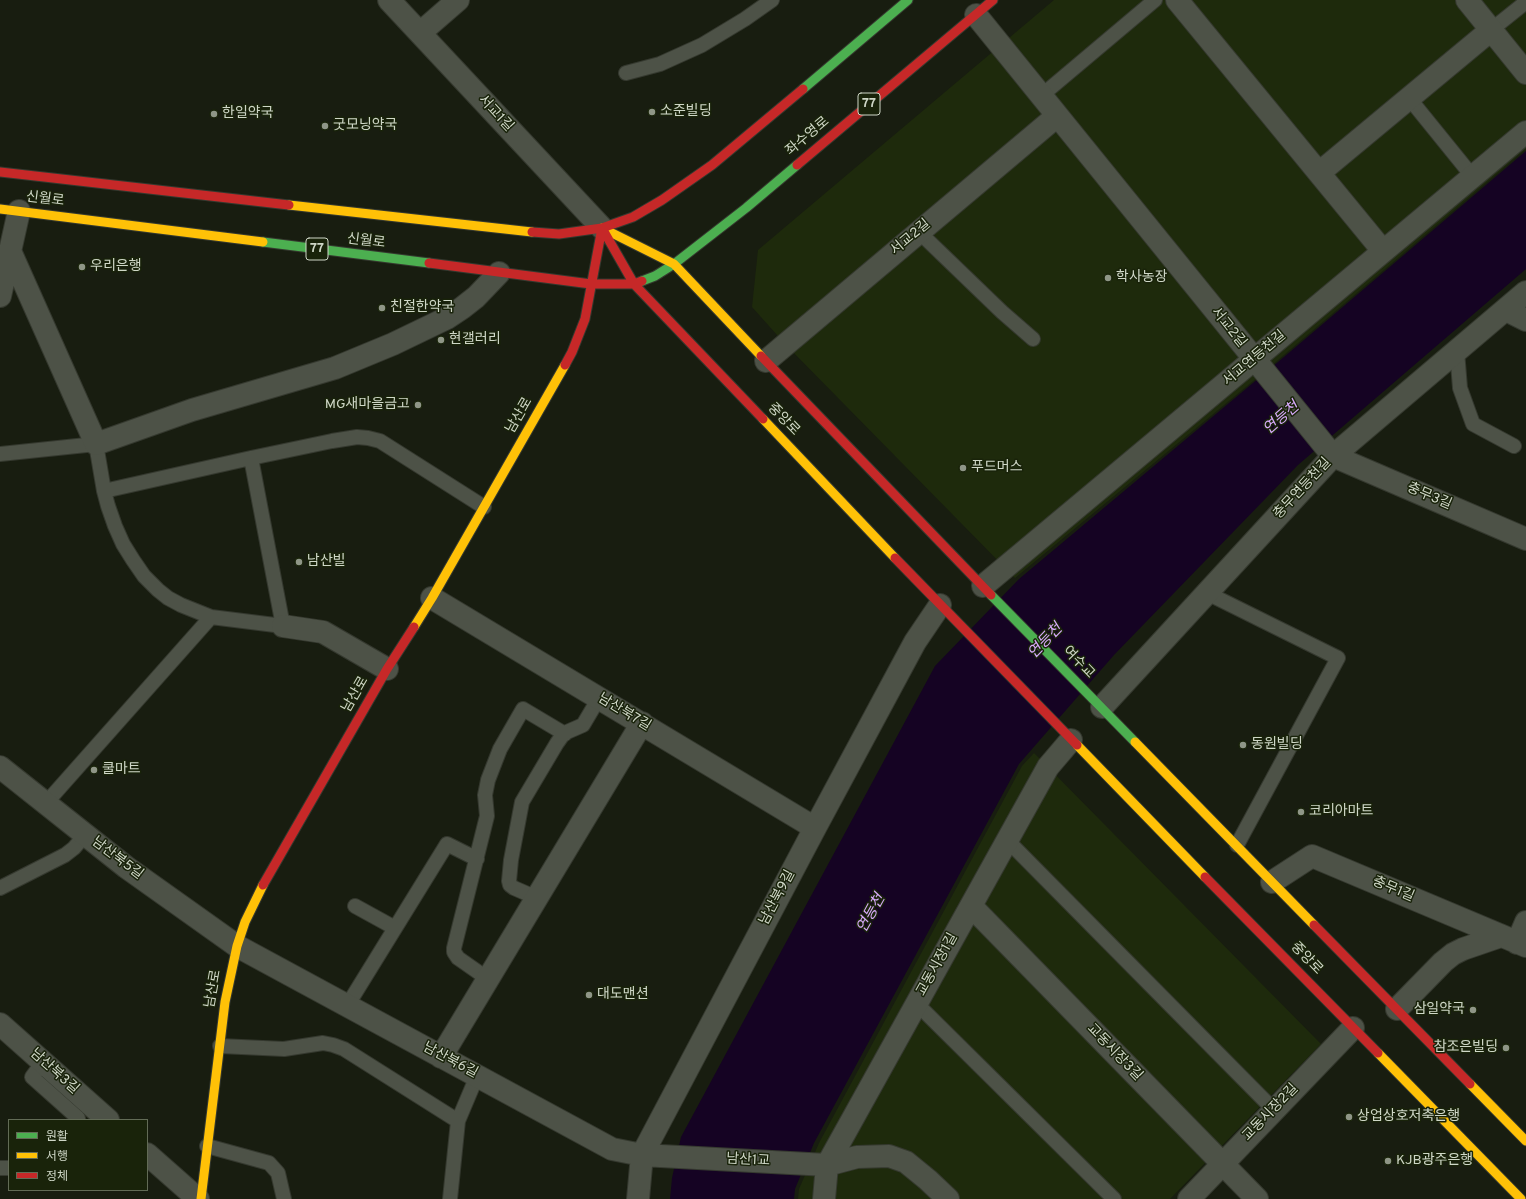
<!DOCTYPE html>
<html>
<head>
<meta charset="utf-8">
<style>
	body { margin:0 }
	#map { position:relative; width:1526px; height:1199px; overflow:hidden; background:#181d10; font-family:Overpass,"Noto Sans KR",sans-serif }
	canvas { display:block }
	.legend { position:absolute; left:8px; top:1119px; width:140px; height:72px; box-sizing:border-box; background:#19230a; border:1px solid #626b56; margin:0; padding:5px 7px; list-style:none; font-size:12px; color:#cfd7c7 }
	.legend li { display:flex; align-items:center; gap:8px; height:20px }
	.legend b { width:20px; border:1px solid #626b56 }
</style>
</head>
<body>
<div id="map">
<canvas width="1526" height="1199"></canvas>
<ul class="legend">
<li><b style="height:5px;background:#4caf50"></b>원활</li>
<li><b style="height:5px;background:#ffc107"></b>서행</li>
<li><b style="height:5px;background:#c62828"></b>정체</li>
</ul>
</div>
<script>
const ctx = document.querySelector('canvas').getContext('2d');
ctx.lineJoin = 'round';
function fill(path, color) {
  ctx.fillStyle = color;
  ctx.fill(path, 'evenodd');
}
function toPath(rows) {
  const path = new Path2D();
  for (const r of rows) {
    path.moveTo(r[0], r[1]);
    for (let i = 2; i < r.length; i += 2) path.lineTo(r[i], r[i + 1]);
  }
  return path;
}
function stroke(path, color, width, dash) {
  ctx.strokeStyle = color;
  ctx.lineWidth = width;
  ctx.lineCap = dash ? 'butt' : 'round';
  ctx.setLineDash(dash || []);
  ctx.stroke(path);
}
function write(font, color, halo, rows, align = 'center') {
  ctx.font = font + ' Overpass,"Noto Sans KR",sans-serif';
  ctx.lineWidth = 3;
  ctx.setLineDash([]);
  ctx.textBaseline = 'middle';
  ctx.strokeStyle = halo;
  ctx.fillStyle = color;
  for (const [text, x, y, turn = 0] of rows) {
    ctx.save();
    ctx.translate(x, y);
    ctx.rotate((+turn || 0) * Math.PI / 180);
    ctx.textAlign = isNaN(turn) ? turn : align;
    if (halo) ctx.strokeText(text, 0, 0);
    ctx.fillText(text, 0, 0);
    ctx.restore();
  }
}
const built = toPath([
	[1054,0,1526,0,1526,149,1264,372,1015,578,786,345,752,307,758,250],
	[1034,753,1321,1044,1170,1199,798,1199,799,1189,819,1143,1022,766]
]);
const water = toPath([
	[1526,151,1526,269,1298,465,1114,655,1019,764,814,1143,795,1189,794,1199,670,1199,672,1178,681,1137,935,666,1019,579,1284,357]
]);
const lane = toPath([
	[1491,30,1526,2],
	[626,73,660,64,702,45,745,19,772,0],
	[1041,96,1155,0],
	[1409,98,1473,177],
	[919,232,1002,312,1033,339],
	[1457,351,1460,388,1473,424,1514,446],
	[0,454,96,444,104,491,108,506,115,526,123,544,133,560,144,576,158,590,168,598,181,605,211,617,283,626,251,458,104,491],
	[251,458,332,441,357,437,368,438,380,441,484,507],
	[1207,593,1338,658,1237,845],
	[46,803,211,617],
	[1007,840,1274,1110],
	[0,888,65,855,74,848,85,835],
	[537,898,514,888,510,885,509,881,511,860,522,802,557,743,562,736,567,732,583,725,599,698],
	[355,906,395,928],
	[488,979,458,958,454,952,454,948,487,816,485,795,488,780,500,749,523,709,565,734],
	[917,1004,1114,1199],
	[347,1006,447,844,477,859],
	[220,1046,284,1049,323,1043,333,1045,344,1049,458,1121],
	[43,1062,32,1077,78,1118,78,1120],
	[207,1146,269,1163,278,1173,284,1199],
	[0,1168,9,1168],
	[450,1199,458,1121,477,1076]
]);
const street = toPath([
	[389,0,602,228],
	[1177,0,1383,251],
	[1467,0,1526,73],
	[976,15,1333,456,1526,539],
	[420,33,458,0],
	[1319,173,1491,30],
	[10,251,96,444,192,410,335,368,393,344,447,318,462,308,476,297,499,273],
	[0,296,19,211],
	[1506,310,1526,320],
	[766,361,1057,116],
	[983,586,1526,132],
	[432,598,815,828],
	[283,626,323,632,387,669],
	[1102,707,1333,456,1526,292],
	[0,767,126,867,237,946,612,1149,642,1155,827,1165,857,1157,889,1156,906,1162,928,1180,948,1199],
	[1272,882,1312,856,1526,946],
	[971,906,1257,1199],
	[1517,943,1526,922],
	[1397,1009,1443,962,1453,954,1463,949,1501,936],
	[0,1024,108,1120],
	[441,1057,642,723],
	[147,1154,198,1199],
	[638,1199,642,1155,815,828,915,642,940,605],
	[824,1199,827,1165,1048,767,1071,740],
	[1189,1199,1353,1028]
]);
const fast = toPath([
	[803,89,908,0],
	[263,242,429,263],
	[642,281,655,276,674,264,746,208,797,165],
	[991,595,1135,742]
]);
const slow = toPath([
	[289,205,532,232],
	[0,209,263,242],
	[602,228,674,264,761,356],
	[763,419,895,558],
	[414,627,432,598,565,365],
	[1135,742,1314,925],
	[1077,745,1205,877],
	[1378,1053,1521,1199],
	[1470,1084,1526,1141],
	[201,1199,225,1002,237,946,245,922,263,885]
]);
const jam = toPath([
	[797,165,993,0],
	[0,172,289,205],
	[602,228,634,284,763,419],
	[532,232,559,234,602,228,633,217,662,200,712,165,803,89],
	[429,263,591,284,634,284,642,281],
	[761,356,991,595],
	[565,365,572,352,585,319,602,228],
	[895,558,1077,745],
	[1205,877,1378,1053],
	[263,885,387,669,414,627],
	[1314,925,1470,1084]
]);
const markers = [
	[652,112,4,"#8f9687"],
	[214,114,4,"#8f9687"],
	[325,126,4,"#8f9687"],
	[82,267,4,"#8f9687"],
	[1108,278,4,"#8f9687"],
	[382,308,4,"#8f9687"],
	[441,340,4,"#8f9687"],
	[418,405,4,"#8f9687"],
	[963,468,4,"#8f9687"],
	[299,562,4,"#8f9687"],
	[1243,745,4,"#8f9687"],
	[94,770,4,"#8f9687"],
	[1301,812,4,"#8f9687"],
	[589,995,4,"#8f9687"],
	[1473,1010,4,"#8f9687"],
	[1506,1048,4,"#8f9687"],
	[1349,1117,4,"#8f9687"],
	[1388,1161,4,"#8f9687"]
];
const shields = [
	[869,104,22],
	[317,249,22]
];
const shieldNames = [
	["77",869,104],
	["77",317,249]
];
const poiNames = [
	["소준빌딩",660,112],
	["한일약국",222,114],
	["굿모닝약국",333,126],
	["우리은행",90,267],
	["학사농장",1116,278],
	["친절한약국",390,308],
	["현갤러리",449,340],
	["MG새마을금고",410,405,"right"],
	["푸드머스",971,468],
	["남산빌",307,562],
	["동원빌딩",1251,745],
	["쿨마트",102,770],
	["코리아마트",1309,812],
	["대도맨션",597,995],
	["삼일약국",1465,1010,"right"],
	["참조은빌딩",1498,1048,"right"],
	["상업상호저축은행",1357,1117],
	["KJB광주은행",1396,1161]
];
const streetNames = [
	["서교1길",495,114,47],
	["좌수영로",808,137,-40],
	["신월로",45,200,7],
	["서교2길",911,238,-40],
	["신월로",366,242,7],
	["서교2길",1228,328,51],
	["서교연등천길",1255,359,-40],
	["남산로",520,416,-60],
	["중앙로",783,420,46],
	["충무연등천길",1303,489,-47],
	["충무3길",1429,497,23],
	["여수교",1078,663,46],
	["남산로",356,695,-60],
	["남산북7길",624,713,31],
	["남산북5길",117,859,37],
	["충무1길",1393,890,23],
	["남산북9길",778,898,-62],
	["중앙로",1306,959,46],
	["교동시장1길",938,965,-61],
	["남산로",214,989,-80],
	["교동시장3길",1114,1053,46],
	["남산북6길",450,1061,28],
	["남산북3길",54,1072,42],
	["교동시장2길",1271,1113,-46],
	["남산1교",748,1161,3]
];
const waterNames = [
	["연등천",1282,419,-41],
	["연등천",1046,642,-46],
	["연등천",872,914,-61]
];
fill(built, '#1e2a0c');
fill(water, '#150323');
stroke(lane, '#35392f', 16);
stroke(street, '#35392f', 24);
stroke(fast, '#35392f', 11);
stroke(slow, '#35392f', 11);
stroke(jam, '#35392f', 11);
stroke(lane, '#4d5247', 14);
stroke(street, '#4d5247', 22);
stroke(fast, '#4caf50', 9);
stroke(slow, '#ffc107', 9);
stroke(jam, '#c62828', 9);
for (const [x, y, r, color] of markers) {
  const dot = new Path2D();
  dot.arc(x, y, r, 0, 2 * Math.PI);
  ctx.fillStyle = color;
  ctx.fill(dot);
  stroke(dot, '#19230a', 1.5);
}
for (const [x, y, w] of shields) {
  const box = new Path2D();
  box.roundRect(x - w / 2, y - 11, w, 22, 3);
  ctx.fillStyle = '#19230a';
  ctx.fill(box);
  stroke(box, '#cfd7c7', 1);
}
write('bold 13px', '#cfd7c7', null, shieldNames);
write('14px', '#cfd7c7', '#19230a', poiNames, 'left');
write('14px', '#cfd7c7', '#19230a', streetNames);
write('italic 15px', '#d8abfc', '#19230a', waterNames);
</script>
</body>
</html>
